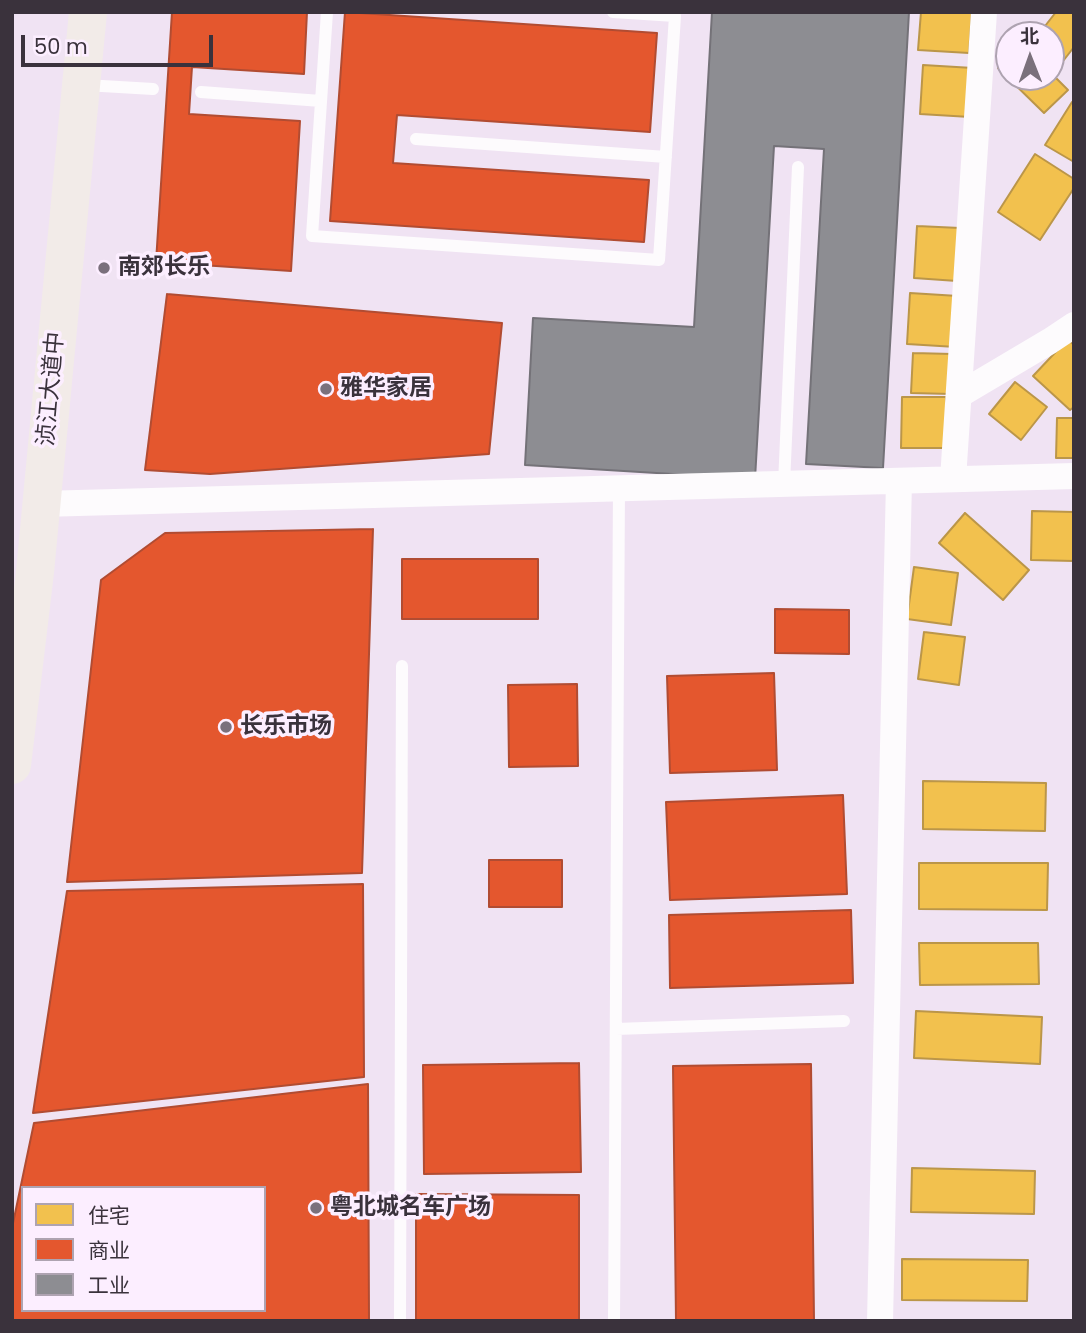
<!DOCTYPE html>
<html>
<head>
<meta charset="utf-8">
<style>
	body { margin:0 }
	#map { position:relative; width:1086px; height:1333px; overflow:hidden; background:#f0e3f3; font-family:Poppins,"Noto Sans SC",sans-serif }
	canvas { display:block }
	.frame { position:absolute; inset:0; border:14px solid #3a323c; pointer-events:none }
	.legend { position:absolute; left:21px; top:1186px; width:245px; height:126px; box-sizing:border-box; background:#fceeff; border:2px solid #aea3b1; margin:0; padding:9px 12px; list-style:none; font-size:21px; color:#3a323c }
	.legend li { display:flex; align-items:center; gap:14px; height:35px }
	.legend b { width:35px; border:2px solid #aea3b1 }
	.north { position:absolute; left:995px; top:21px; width:70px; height:70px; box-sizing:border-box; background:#fceeff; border:2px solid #aea3b1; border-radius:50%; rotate:359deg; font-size:19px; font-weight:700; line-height:28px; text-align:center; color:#3a323c }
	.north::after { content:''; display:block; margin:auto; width:24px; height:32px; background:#7a707c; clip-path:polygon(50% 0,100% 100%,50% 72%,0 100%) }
	.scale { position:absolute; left:21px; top:35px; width:192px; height:32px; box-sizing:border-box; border:4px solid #3a323c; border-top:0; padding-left:9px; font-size:21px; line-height:24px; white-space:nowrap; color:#3a323c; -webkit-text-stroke:5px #fceeff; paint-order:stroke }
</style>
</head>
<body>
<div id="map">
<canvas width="1086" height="1333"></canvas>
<div class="frame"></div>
<ul class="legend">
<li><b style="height:19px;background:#f2c14e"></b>住宅</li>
<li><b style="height:19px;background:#e4572e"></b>商业</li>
<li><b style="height:19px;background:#8d8d92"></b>工业</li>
</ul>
<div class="north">北</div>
<div class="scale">50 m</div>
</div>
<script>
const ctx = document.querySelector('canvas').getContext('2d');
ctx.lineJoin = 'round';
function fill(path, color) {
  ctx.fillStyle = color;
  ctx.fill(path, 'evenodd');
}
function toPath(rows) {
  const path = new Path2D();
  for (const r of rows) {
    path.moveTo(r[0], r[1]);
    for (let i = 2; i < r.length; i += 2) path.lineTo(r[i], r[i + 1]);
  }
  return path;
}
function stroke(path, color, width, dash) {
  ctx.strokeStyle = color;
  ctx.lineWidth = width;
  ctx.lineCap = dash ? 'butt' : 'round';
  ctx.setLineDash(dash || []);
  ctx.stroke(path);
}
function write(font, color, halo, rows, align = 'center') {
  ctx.font = font + ' Poppins,"Noto Sans SC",sans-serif';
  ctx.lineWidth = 7;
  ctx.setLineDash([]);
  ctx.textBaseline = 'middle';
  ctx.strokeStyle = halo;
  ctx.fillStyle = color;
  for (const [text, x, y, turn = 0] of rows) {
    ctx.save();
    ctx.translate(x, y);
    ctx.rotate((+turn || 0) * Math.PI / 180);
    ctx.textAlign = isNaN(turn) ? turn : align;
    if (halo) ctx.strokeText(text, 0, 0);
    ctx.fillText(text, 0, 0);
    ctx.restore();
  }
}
const homes = toPath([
	[921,12,972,12,969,53,918,50,921,12],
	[1056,12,1074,12,1074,47,1060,65,1051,58,1051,35,1038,35,1056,12],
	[1009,57,1009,77,1051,77,1051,73,1068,90,1044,113,998,68,1009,57],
	[923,65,973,68,970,117,920,114,923,65],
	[1072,102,1074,103,1074,162,1045,145,1072,102],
	[1035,154,1074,179,1074,188,1040,240,998,212,1035,154],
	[917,226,960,228,957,281,914,278,917,226],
	[910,293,958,296,956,347,907,344,910,293],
	[1068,339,1074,345,1074,407,1070,410,1033,376,1068,339],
	[913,353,952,354,951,394,911,393,913,353],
	[1015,382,1047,407,1021,440,989,414,1015,382],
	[902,397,946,397,946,448,901,448,902,397],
	[1057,418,1074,418,1074,458,1056,458,1057,418],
	[1032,511,1074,512,1074,561,1031,560,1032,511],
	[965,513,1029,570,1003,600,939,543,965,513],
	[914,567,958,573,951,625,907,619,914,567],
	[924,632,965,637,959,685,918,679,924,632],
	[923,781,1046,783,1045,831,923,829,923,781],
	[919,863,1048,863,1047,910,919,909,919,863],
	[919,943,1038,943,1039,984,920,985,919,943],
	[916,1011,1042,1017,1040,1064,914,1058,916,1011],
	[912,1168,1035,1171,1034,1214,911,1212,912,1168],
	[902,1259,1028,1260,1027,1301,902,1300,902,1259]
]);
const shops = toPath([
	[172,12,307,12,304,74,192,67,189,114,300,121,291,271,156,262,172,12],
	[345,12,657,33,650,132,397,115,393,163,649,180,644,242,330,221,345,12],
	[167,294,502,323,489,454,210,474,145,470,167,294],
	[373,529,362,873,67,882,101,580,165,533,373,529],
	[402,559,538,559,538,619,402,619,402,559],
	[775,609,849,610,849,654,775,653,775,609],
	[774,673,777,770,670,773,667,676,774,673],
	[577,684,578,766,509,767,508,685,577,684],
	[843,795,847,894,670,900,666,802,843,795],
	[489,860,562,860,562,907,489,907,489,860],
	[363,884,364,1077,33,1113,67,891,363,884],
	[851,910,853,983,670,988,669,915,851,910],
	[579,1063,581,1172,424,1174,423,1065,579,1063],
	[811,1064,814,1321,676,1321,673,1066,811,1064],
	[368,1084,369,1321,12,1321,12,1228,34,1123,368,1084],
	[23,1188,264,1188,264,1310,23,1310,23,1188],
	[416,1194,579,1195,579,1321,416,1321,416,1194]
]);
const industry = toPath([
	[712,12,909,12,883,468,806,464,824,149,774,146,755,479,525,465,533,318,694,327,712,12]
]);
const lane = toPath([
	[327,12,312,236,659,260,675,16,613,12],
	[85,85,153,89],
	[201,92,321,101],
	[416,139,666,157],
	[784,484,798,167],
	[616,1029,844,1021],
	[400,1321,402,666],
	[614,1321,619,488]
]);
const street = toPath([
	[959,395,1050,341,1074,325],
	[953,479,984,12],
	[41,504,1074,476],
	[880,1321,899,481]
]);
const primary = toPath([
	[12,765,35,572,88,12]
]);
const markers = [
	[104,268,7,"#7a707c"],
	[326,389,7,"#7a707c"],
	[226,727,7,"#7a707c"],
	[316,1208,7,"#7a707c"]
];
const poiNames = [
	["南郊长乐",118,268],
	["雅华家居",340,389],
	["长乐市场",240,727],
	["粤北城名车广场",330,1208]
];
const streetNames = [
	["浈江大道中",52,389,-85]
];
fill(homes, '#f2c14e');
stroke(homes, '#bb9649', 2);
fill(shops, '#e4572e');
stroke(shops, '#b14c32', 2);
fill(industry, '#8d8d92');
stroke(industry, '#747278', 2);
stroke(lane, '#fdfbfd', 12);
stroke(street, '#fdfbfd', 26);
stroke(primary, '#f2ebe8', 38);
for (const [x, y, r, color] of markers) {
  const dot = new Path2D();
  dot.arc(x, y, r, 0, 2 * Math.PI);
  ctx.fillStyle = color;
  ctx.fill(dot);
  stroke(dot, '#fceeff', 2.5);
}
write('bold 23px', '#3a323c', '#fceeff', poiNames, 'left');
write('23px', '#3a323c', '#fceeff', streetNames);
</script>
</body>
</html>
